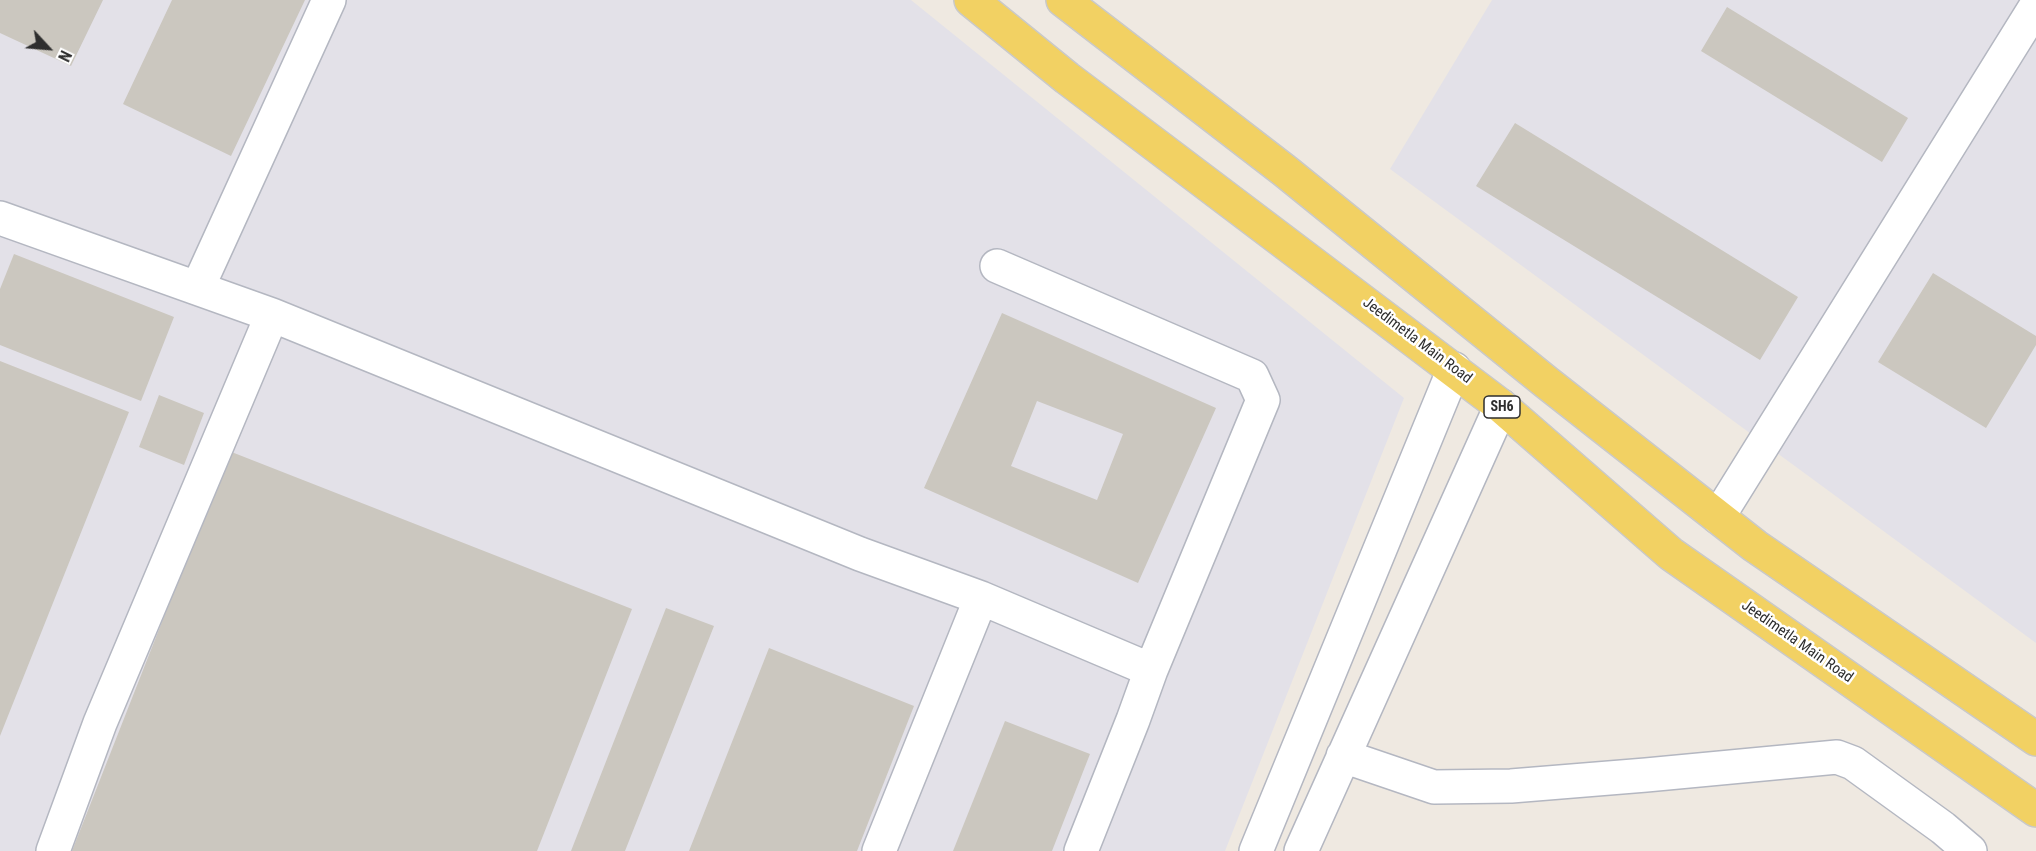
<!DOCTYPE html>
<html>
<head>
<meta charset="utf-8">
<style>
	body { margin:0 }
	#map { position:relative; width:2036px; height:851px; overflow:hidden; background:#efe9e1; font-family:"Roboto Condensed",sans-serif }
	canvas { display:block }
	.north { position:absolute; left:18px; top:18px; width:60px; height:60px; -webkit-text-stroke:4px #fff; paint-order:stroke; rotate:116deg; font-size:16px; font-weight:700; line-height:24px; text-align:center; color:#2e2e2e }
	.north::after { content:''; display:block; margin:auto; width:21px; height:27px; background:#2e2e2e; clip-path:polygon(50% 0,100% 100%,50% 72%,0 100%) }
</style>
</head>
<body>
<div id="map">
<canvas width="2036" height="851"></canvas>
<div class="north">N</div>
</div>
<script>
const ctx = document.querySelector('canvas').getContext('2d');
ctx.lineJoin = 'round';
function fill(path, color) {
  ctx.fillStyle = color;
  ctx.fill(path, 'evenodd');
}
function toPath(rows) {
  const path = new Path2D();
  for (const r of rows) {
    path.moveTo(r[0], r[1]);
    for (let i = 2; i < r.length; i += 2) path.lineTo(r[i], r[i + 1]);
  }
  return path;
}
function stroke(path, color, width, dash) {
  ctx.strokeStyle = color;
  ctx.lineWidth = width;
  ctx.lineCap = dash ? 'butt' : 'round';
  ctx.setLineDash(dash || []);
  ctx.stroke(path);
}
function write(font, color, halo, rows, align = 'center') {
  ctx.font = font + ' "Roboto Condensed",sans-serif';
  ctx.lineWidth = 5;
  ctx.setLineDash([]);
  ctx.textBaseline = 'middle';
  ctx.strokeStyle = halo;
  ctx.fillStyle = color;
  for (const [text, x, y, turn = 0] of rows) {
    ctx.save();
    ctx.translate(x, y);
    ctx.rotate((+turn || 0) * Math.PI / 180);
    ctx.textAlign = isNaN(turn) ? turn : align;
    if (halo) ctx.strokeText(text, 0, 0);
    ctx.fillText(text, 0, 0);
    ctx.restore();
  }
}
const industrial = toPath([
	[0,0,911,0,1404,398,1225,851,0,851],
	[1492,0,2036,0,2036,643,1390,169]
]);
const building = toPath([
	[0,0,103,0,71,66,0,33],
	[172,0,305,0,231,156,123,104],
	[1727,7,1908,118,1882,162,1701,51],
	[1515,123,1798,297,1760,360,1476,186],
	[14,254,174,317,141,401,0,345,0,289],
	[1933,273,2036,336,2036,345,1986,428,1878,362],
	[1002,313,1216,408,1138,583,924,488],
	[1037,401,1123,434,1097,500,1011,466],
	[0,361,129,412,0,736],
	[159,395,204,413,184,465,139,447],
	[229,451,632,609,537,851,72,851],
	[666,608,714,626,625,851,571,851],
	[769,648,914,706,857,851,689,851],
	[1005,721,1090,754,1052,851,953,851]
]);
const minor = toPath([
	[0,218,272,315],
	[997,266,1252,376,1263,400,1151,670,1133,720,1081,851],
	[198,287,329,0],
	[1718,517,2036,6],
	[981,598,1151,670],
	[1343,756,1434,787,1511,786,1646,775,1837,757,1853,763,1943,828,1970,851],
	[53,851,100,723,272,315,860,554,981,598,879,851],
	[1256,851,1454,369],
	[1301,851,1501,406]
]);
const major = toPath([
	[971,0,1067,78,1501,406,1671,554,2036,810],
	[1063,0,1285,171,1546,382,1755,546,2036,739]
]);
const shields = [
	[1502,407,36]
];
const shieldNames = [
	["SH6",1502,407]
];
const streetNames = [
	["Jeedimetla Main Road",1417,341,37],
	["Jeedimetla Main Road",1797,642,35]
];
fill(industrial, '#e3e1e8');
fill(building, '#cbc7bf');
stroke(minor, '#b4b7c1', 36);
stroke(major, '#c9c9c9', 36);
stroke(minor, '#fff', 33);
stroke(major, '#f2d163', 33);
for (const [x, y, w] of shields) {
  const box = new Path2D();
  box.roundRect(x - w / 2, y - 11, w, 22, 4.5);
  ctx.fillStyle = '#fff';
  ctx.fill(box);
  stroke(box, '#2e2e2e', 1.5);
}
write('bold 14px', '#2e2e2e', null, shieldNames);
write('15px', '#2e2e2e', '#fff', streetNames);
</script>
</body>
</html>
